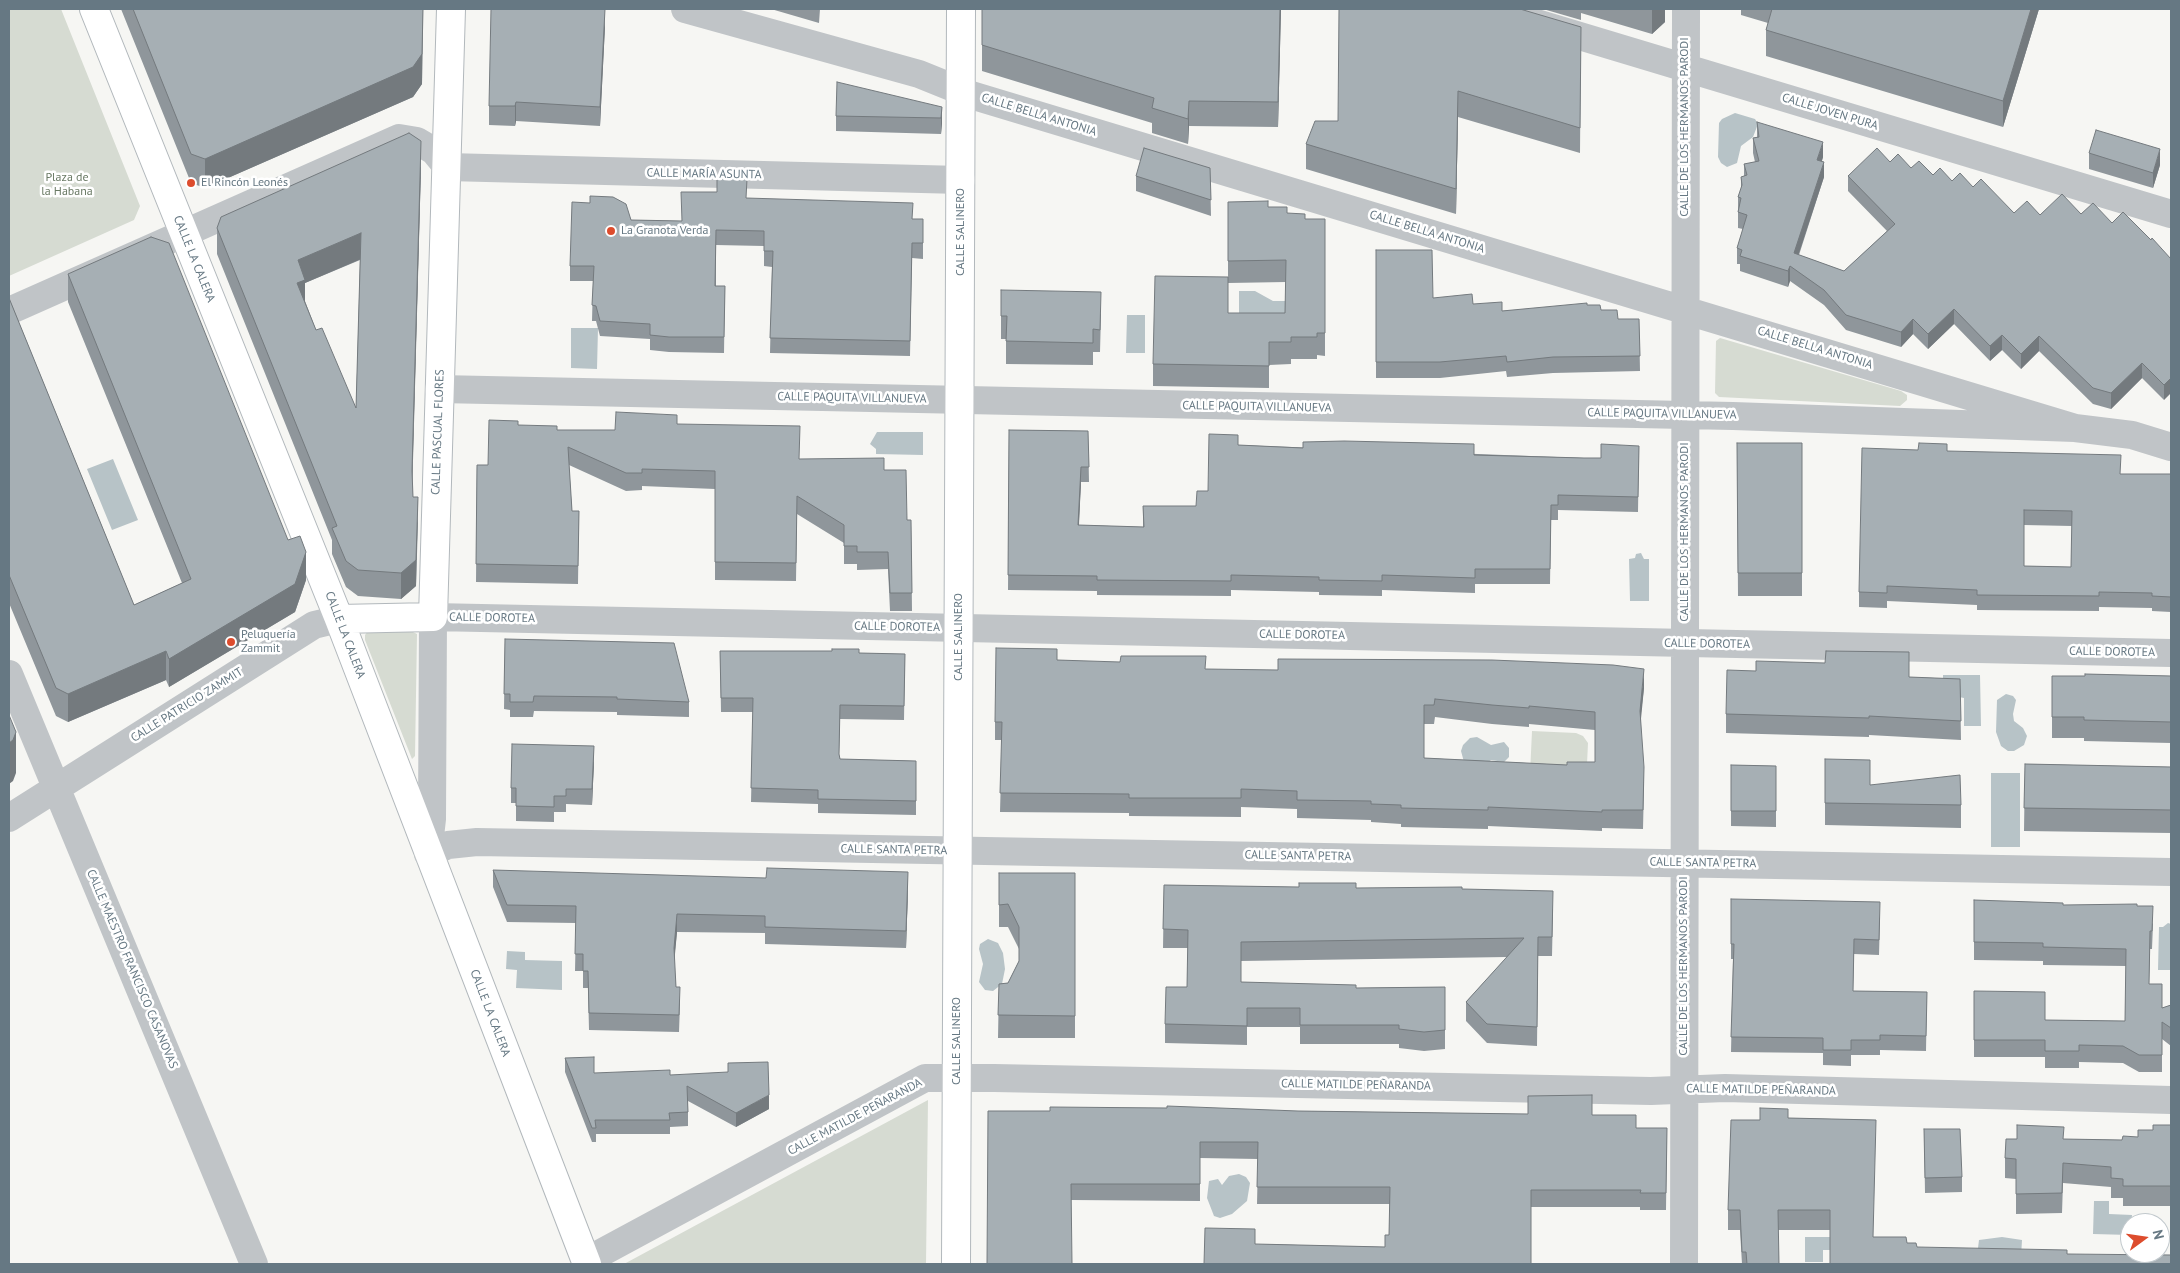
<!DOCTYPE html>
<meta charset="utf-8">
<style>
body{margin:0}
#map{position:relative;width:2180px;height:1273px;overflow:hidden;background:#f6f6f3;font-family:"PT Sans",sans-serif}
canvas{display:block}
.frame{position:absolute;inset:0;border:10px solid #667883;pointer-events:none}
.north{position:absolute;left:2120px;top:1213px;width:50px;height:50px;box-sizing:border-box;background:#fff;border:1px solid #c2c9cd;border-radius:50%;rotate:76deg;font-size:14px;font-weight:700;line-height:20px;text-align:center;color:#667883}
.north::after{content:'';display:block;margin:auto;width:18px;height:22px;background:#dd4c2d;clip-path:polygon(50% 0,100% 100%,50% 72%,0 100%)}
</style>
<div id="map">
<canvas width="2180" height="1273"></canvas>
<div class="frame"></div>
<div class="north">N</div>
</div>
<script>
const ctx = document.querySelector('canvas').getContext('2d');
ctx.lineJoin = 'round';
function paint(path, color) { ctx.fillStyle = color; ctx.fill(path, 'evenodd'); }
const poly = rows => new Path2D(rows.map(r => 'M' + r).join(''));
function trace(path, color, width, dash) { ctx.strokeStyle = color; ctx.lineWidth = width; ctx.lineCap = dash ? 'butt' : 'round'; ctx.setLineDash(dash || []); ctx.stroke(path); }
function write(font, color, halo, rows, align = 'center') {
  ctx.font = font + ' "PT Sans",sans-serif'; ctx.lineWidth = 5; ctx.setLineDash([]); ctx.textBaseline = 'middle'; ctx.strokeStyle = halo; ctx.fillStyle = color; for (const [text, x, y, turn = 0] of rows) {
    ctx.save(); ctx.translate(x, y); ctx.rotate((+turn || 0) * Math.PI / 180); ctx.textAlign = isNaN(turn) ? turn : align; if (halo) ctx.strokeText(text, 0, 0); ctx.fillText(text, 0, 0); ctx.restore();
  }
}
paint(poly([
 [9,9,61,9,140,206,134,220,9,276],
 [1720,338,1901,391,1907,395,1907,400,1900,406,1719,397,1715,393,1716,341],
 [368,631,411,631,417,634,415,756,412,759,365,640,365,635],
 [1532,731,1576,733,1583,736,1588,743,1587,764,1530,774],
 [928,1100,926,1264,624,1264]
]), '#d6dbd2');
paint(poly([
 [1735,113,1755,119,1758,124,1753,137,1741,146,1737,163,1727,167,1721,163,1718,157,1719,123,1722,119],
 [1239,291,1255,291,1273,301,1288,301,1289,324,1239,324],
 [1127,315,1145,315,1145,353,1126,353],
 [571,328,598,328,597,369,571,368],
 [877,432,923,432,923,455,876,454,876,449,870,444],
 [113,459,138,520,112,530,87,469],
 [1641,553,1644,559,1649,559,1649,601,1630,601,1629,559,1635,558,1636,554],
 [1943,675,1980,675,1981,726,1964,726,1964,698,1943,694],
 [2006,694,2013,696,2016,700,2013,714,2014,721,2023,728,2027,736,2024,745,2014,751,2008,751,2001,746,1996,732,1997,700],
 [1477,737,1491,745,1504,742,1509,748,1509,757,1504,762,1491,760,1487,763,1464,762,1461,751,1463,745,1470,738],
 [1991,773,2020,773,2020,847,1991,847],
 [2168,923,2171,924,2171,970,2158,970,2159,927,2163,927],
 [988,939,998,943,1003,953,1005,969,1002,984,993,991,985,990,979,982,983,964,979,949,980,944],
 [507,951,525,952,525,960,562,961,562,990,516,988,517,970,506,969],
 [1239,1174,1246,1177,1250,1183,1247,1201,1232,1214,1220,1218,1214,1216,1207,1198,1209,1181,1218,1179,1222,1185,1229,1176],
 [2094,1201,2109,1201,2109,1214,2132,1215,2130,1235,2093,1234],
 [1805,1237,1841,1237,1841,1250,1823,1250,1823,1262,1805,1262],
 [2002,1237,2022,1240,2021,1257,1977,1256,1979,1240]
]), '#b7c3c7');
const secondary = poly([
 [94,9,339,619,587,1264],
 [339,619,433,617,451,9],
 [956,1264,961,9]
]);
trace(secondary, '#b2b8bc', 30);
trace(poly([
 [685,9,919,74,971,95,2075,428,2132,435,2171,447],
 [1490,9,2171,214],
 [9,311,399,138,417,141,434,151,447,167,961,180],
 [439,389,1733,416,2075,428],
 [9,674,254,1264],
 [9,818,314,625,339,619],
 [428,854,432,819,433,617,2171,653],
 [428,854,448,845,477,842,2171,872],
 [586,1261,925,1078,994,1078,1651,1091,1725,1088,2171,1100],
 [1684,1264,1686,9]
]), '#c0c4c7', 28);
trace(secondary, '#fff', 28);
paint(poly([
 [121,9,423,9,422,84,413,97,205,188,191,183],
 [771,9,820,9,819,23],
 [982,9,1281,9,1278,127,1189,126,1188,144,1152,133,1152,123,982,71],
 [1543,9,1665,9,1665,22,1652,34,1581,13,1581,20],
 [1741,9,2039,9,2003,127,1766,56,1766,30,1768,23,1741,15],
 [605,26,600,126,516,121,515,126,489,125,489,106],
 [1581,27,1580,153,1458,117,1456,214,1306,169,1306,144,1338,121],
 [942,107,942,123,941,134,836,131,836,116],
 [1757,122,1823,157,1822,161,1824,177,1799,255,1844,271,1887,231,1848,191,1848,176,1890,162,1952,181,1973,187,2014,213,2040,215,2081,214,2112,223,2151,240,2171,259,2164,400,2142,378,2111,409,2093,404,2039,351,2021,369,2002,350,1990,361,1954,324,1928,349,1913,334,1901,347,1846,330,1824,305,1790,281,1788,287,1740,271,1740,264,1737,264,1737,248,1743,229,1738,228,1738,197,1741,189,1741,177,1744,176,1744,164,1755,162,1753,153,1753,138,1757,137],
 [2089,153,2160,165,2153,188,2089,169],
 [421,167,412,482,413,497,418,523,416,586,401,599,358,596,346,587,332,554,332,540,217,254,217,228],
 [360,260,356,408,316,330,305,301,305,283],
 [1210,168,1211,216,1136,191,1136,176],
 [746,198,913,219,923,219,923,259,912,258,910,356,770,353,772,267,764,266,764,246,716,245,716,286,725,286,724,353,669,352,650,350,650,339,600,336,596,321,592,321,593,281,570,281,570,266,631,220,681,221],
 [1228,202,1268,207,1305,219,1325,219,1325,356,1317,355,1317,359,1291,359,1291,364,1269,365,1269,388,1153,386,1153,364,1228,313,1285,313,1286,282,1228,283],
 [1376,250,1433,298,1473,304,1502,311,1587,305,1601,310,1618,319,1639,319,1640,371,1553,373,1507,377,1506,371,1440,378,1376,378],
 [68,274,288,540,306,580,295,612,169,687,166,680,68,722,56,716,9,603,9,298,134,605,182,583,68,302],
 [1001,290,1101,314,1100,352,1093,352,1093,365,1006,364,1006,339,1001,339],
 [677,424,799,459,884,470,907,520,911,520,912,611,890,611,888,569,857,570,857,564,844,564,844,543,797,514,796,581,715,580,715,489,642,486,642,490,626,491,569,465,572,511,579,511,578,584,476,582,477,465,488,465,518,425,557,430,615,430],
 [1009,430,1088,431,1089,482,1081,482,1079,525,1143,527,1143,506,1196,506,1208,491,1238,445,1584,458,1601,458,1639,446,1638,512,1558,510,1558,520,1551,520,1550,584,1475,584,1475,593,1382,590,1382,596,1319,595,1319,592,1231,590,1231,596,1097,595,1097,591,1008,590],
 [1737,443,1802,443,1802,596,1738,596],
 [1947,451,2121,474,2171,474,2171,612,2152,611,2152,608,2099,607,2099,611,1977,610,1977,605,1887,601,1887,608,1859,607,1859,592],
 [2024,525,2072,526,2071,567,2024,566],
 [505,639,689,702,689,717,617,715,617,712,534,711,533,717,510,717,510,710,504,709],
 [720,651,905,654,904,720,840,719,839,755,840,759,916,761,916,815,818,813,818,804,751,802,753,712,721,712],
 [1057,660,1206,669,1644,688,1640,721,1644,785,1643,829,1602,828,1602,831,1488,826,1488,829,1401,827,1401,824,1371,822,1371,820,1297,818,1297,809,1241,807,1241,817,1129,816,1129,813,1000,812,1002,740,995,740,995,722],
 [1435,717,1492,724,1529,727,1529,724,1595,730,1595,762,1567,765,1424,758,1424,724,1434,724],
 [2085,674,2171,676,2171,743,2084,741,2084,738,2052,738,2052,676,2085,676],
 [1909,677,1960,679,1961,740,1869,735,1869,737,1726,733,1726,714],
 [1825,759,1870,785,1961,805,1961,828,1825,825],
 [594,762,592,805,566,804,566,812,554,812,554,822,516,821,516,803,511,803,511,788],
 [2025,764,2171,767,2171,833,2024,831],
 [1731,765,1776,766,1776,827,1731,826],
 [493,870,908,890,906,948,765,944,765,933,677,932,674,960,676,987,680,1004,679,1032,589,1030,588,988,583,988,583,971,575,971,576,923,507,922,493,887],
 [999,873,1075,873,1075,1038,998,1038,999,984,1008,983,1019,961,1019,949,1008,927,999,927],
 [1164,885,1356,888,1462,889,1553,910,1552,956,1538,956,1537,1046,1487,1043,1466,1021,1466,1002,1507,957,1241,961,1241,982,1356,988,1445,987,1445,1049,1424,1051,1399,1048,1399,1044,1300,1044,1300,1027,1247,1027,1247,1045,1165,1043,1165,1024,1187,987,1188,948,1163,948],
 [1731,899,1880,918,1879,955,1854,954,1853,991,1927,992,1926,1051,1880,1050,1880,1055,1851,1055,1851,1066,1823,1065,1823,1053,1731,1052,1733,959,1731,959],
 [1974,900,2063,905,2137,906,2153,924,2152,949,2150,949,2149,984,2162,1008,2171,1005,2171,1046,2162,1039,2162,1072,2139,1072,2123,1063,2079,1062,2079,1068,2045,1068,2045,1057,1974,1057,1974,991,2045,1020,2125,1021,2126,966,2043,965,2043,961,1974,960],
 [565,1058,594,1073,670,1075,769,1109,736,1127,688,1101,688,1126,670,1127,670,1134,596,1134,596,1142,592,1142,565,1072],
 [988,1111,1298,1111,1592,1115,1636,1128,1667,1128,1666,1210,1640,1210,1640,1207,1531,1207,1531,1264,1255,1244,1385,1247,1389,1235,1390,1204,1257,1204,1258,1159,1200,1158,1200,1201,1071,1200],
 [1788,1118,1876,1120,1830,1264,1830,1230,1778,1230,1779,1264,1742,1264,1740,1230,1728,1230,1728,1210,1760,1120],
 [2171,1125,2171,1206,2123,1206,2123,1198,2111,1198,2111,1187,2063,1183,2062,1213,2016,1214,2016,1179,2005,1178,2005,1158,2064,1139,2122,1140,2138,1137,2153,1130],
 [1924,1129,1962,1177,1962,1192,1925,1193]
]), '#8f969b');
paint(poly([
 [423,9,422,84,413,97,205,188,205,159],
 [605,9,605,26,600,126,600,107],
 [1280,9,1281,9,1278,127,1278,102],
 [1652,9,1665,9,1665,22,1652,34],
 [2031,9,2039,9,2003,127,2003,101],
 [1458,91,1458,117,1456,214,1456,189],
 [1189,101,1189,126,1188,144,1188,119],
 [516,102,516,121,515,126,515,106],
 [942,107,942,123,941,134,941,118],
 [421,141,421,167,412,497,412,471],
 [1823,142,1823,157,1817,175,1817,160],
 [2160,149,2160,165,2153,188,2153,173],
 [1824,162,1824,177,1794,268,1794,253],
 [361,233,361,259,305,283,305,306,297,309,298,260],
 [1790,266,1790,281,1788,287,1788,271],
 [1954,309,1954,324,1928,349,1928,334],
 [1913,319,1913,334,1901,347,1901,332],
 [2002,335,2002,350,1990,361,1990,346],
 [2039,336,2039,351,2021,369,2021,354],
 [2142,363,2142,378,2111,409,2111,393],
 [2171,378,2171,393,2164,400,2164,385],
 [1081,467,1081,482,1078,540,1078,525],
 [418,497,416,586,401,599,401,573],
 [306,552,306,580,295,612,169,687,169,659],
 [166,651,166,680,68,722,68,694],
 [1644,669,1644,688,1640,729,1640,711],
 [16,732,16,773,13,781,9,784,9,743],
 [594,746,594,762,592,805,592,789],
 [908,872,908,890,906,948,906,931],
 [677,914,677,932,674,965,674,948],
 [769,1095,769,1109,736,1127,736,1113]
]), '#747a7e');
const building = poly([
 [133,9,423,9,422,54,413,67,205,159,191,154,133,9],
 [491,9,605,9,600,107,516,102,515,106,489,106,491,9],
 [982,9,1280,9,1278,102,1189,101,1188,119,1152,108,1154,98,982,45,982,9],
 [1339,9,1520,9,1581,27,1580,128,1458,91,1456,189,1306,144,1315,121,1338,121,1339,9],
 [1772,9,2031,9,2003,101,1766,30,1772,9],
 [837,82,942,107,941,118,836,116,837,82],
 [1757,122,1823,142,1817,160,1824,162,1794,253,1844,271,1895,224,1848,176,1877,148,1890,162,1898,154,1911,168,1919,161,1933,175,1940,168,1952,181,1960,173,1973,187,1981,179,2014,213,2027,201,2040,215,2062,194,2081,214,2093,203,2112,223,2123,212,2151,240,2152,238,2171,259,2171,378,2164,385,2142,363,2111,393,2093,388,2039,336,2021,354,2002,335,1990,346,1954,309,1928,334,1913,319,1901,332,1846,315,1824,290,1790,266,1788,271,1740,256,1742,250,1737,248,1747,215,1738,212,1741,198,1738,197,1742,185,1741,177,1747,175,1744,164,1759,161,1753,138,1759,137,1757,122],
 [2096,130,2160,149,2153,173,2089,153,2096,130],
 [409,133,421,141,412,471,413,497,418,497,416,560,401,573,358,570,346,561,332,528,337,526,217,228,221,217,409,133],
 [361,233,356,408,322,328,316,330,297,283,305,280,298,260,361,233],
 [1144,148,1210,168,1211,200,1136,176,1144,148],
 [717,178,747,179,746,198,913,203,912,219,923,219,923,243,912,243,910,341,770,338,773,251,764,251,764,231,716,230,715,286,725,286,724,337,669,337,650,335,650,324,600,321,596,306,592,305,594,266,570,266,572,202,590,203,590,196,613,197,626,204,631,220,682,221,681,192,717,192,717,178],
 [1268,201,1268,207,1287,207,1287,213,1305,214,1305,219,1325,219,1325,333,1317,333,1317,337,1291,337,1291,342,1269,342,1269,366,1153,364,1155,276,1228,277,1228,313,1285,313,1286,260,1228,261,1228,202,1268,201],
 [151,237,169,243,288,540,300,536,306,552,295,584,169,659,166,651,68,694,56,688,9,575,9,298,134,605,191,579,68,274,151,237],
 [1376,250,1432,250,1433,298,1472,294,1473,304,1502,302,1502,311,1587,303,1587,305,1600,305,1601,310,1617,310,1618,319,1639,319,1640,356,1553,357,1507,362,1506,356,1440,362,1376,362,1376,250],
 [1001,290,1101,292,1100,330,1093,329,1093,343,1006,341,1007,316,1001,316,1001,290],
 [616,412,677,415,677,424,800,426,799,459,884,458,884,470,906,470,907,520,911,520,912,593,890,593,888,552,857,552,857,546,844,546,844,525,797,496,796,563,715,562,715,471,642,469,642,473,626,473,568,447,572,511,579,511,578,566,476,564,477,465,488,465,489,420,518,421,518,425,557,426,557,430,615,430,616,412],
 [1009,430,1088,431,1089,467,1081,467,1078,525,1144,527,1143,506,1196,506,1197,491,1208,491,1209,434,1238,435,1238,445,1303,448,1303,442,1344,441,1474,444,1474,455,1584,458,1601,458,1601,444,1639,446,1638,497,1558,495,1558,505,1551,505,1550,569,1475,569,1475,578,1382,575,1382,581,1319,580,1319,577,1231,575,1231,581,1097,580,1097,576,1008,575,1009,430],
 [1737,443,1802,443,1802,573,1738,573,1737,443],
 [1919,443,1947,444,1947,451,2121,455,2120,474,2171,474,2171,597,2152,596,2152,593,2099,592,2099,596,1977,595,1977,590,1887,586,1887,593,1859,592,1862,448,1918,450,1919,443],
 [2024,510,2072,511,2071,567,2024,566,2024,510],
 [505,639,674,643,689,702,617,699,617,697,534,696,533,702,510,702,510,694,504,694,505,639],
 [996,648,1057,649,1057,660,1120,662,1121,656,1206,656,1205,669,1278,670,1278,659,1492,660,1613,665,1644,669,1640,711,1644,767,1643,810,1602,810,1602,812,1488,807,1488,810,1401,808,1401,805,1371,804,1371,801,1297,800,1297,791,1241,789,1241,798,1129,798,1129,794,1000,793,1002,722,995,722,996,648],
 [1435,699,1492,705,1529,708,1529,706,1595,712,1595,762,1567,762,1567,765,1424,758,1424,705,1434,705,1435,699],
 [832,649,859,649,859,653,905,654,904,706,840,705,839,754,840,759,916,761,916,801,818,799,818,790,751,788,753,698,721,698,720,651,832,651,832,649],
 [1826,651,1909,652,1909,677,1960,679,1961,721,1869,716,1869,718,1726,714,1727,670,1756,671,1756,661,1825,663,1826,651],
 [2085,674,2171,676,2171,722,2084,720,2084,717,2052,717,2052,676,2085,676,2085,674],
 [9,715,16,732,13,740,9,743,9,715],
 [512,744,594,746,592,789,566,789,566,796,554,796,554,807,516,806,516,788,511,788,512,744],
 [1825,759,1870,760,1870,785,1960,775,1961,805,1825,803,1825,759],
 [2025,764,2171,767,2171,810,2024,808,2025,764],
 [1731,765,1776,766,1776,811,1731,811,1731,765],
 [767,868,908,872,906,931,765,927,765,916,677,914,674,948,676,987,680,987,679,1015,589,1013,588,971,583,971,583,954,575,954,576,906,507,905,493,870,766,878,767,868],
 [999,873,1075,873,1075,1016,998,1015,999,984,1008,983,1019,961,1019,927,1008,904,999,905,999,873],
 [1299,883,1356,883,1356,888,1462,887,1462,889,1553,891,1552,937,1538,937,1537,1027,1487,1024,1466,1002,1524,938,1241,942,1241,982,1356,985,1356,988,1445,987,1445,1030,1424,1032,1399,1029,1399,1025,1300,1025,1300,1008,1247,1008,1247,1026,1165,1024,1166,987,1187,987,1188,930,1163,929,1164,885,1299,887,1299,883],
 [1731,899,1880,902,1879,940,1854,939,1853,991,1927,992,1926,1036,1880,1035,1880,1040,1851,1040,1851,1050,1823,1050,1823,1038,1731,1037,1734,944,1731,944,1731,899],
 [1974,900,2063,903,2063,905,2137,904,2137,906,2153,906,2152,931,2150,931,2149,984,2162,984,2162,1008,2171,1005,2171,1028,2162,1022,2162,1055,2139,1055,2123,1046,2079,1045,2079,1051,2045,1051,2045,1040,1974,1040,1974,991,2045,992,2045,1020,2125,1021,2126,949,2043,947,2043,943,1974,942,1974,900],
 [594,1057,594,1073,670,1070,670,1075,728,1072,728,1063,768,1062,769,1095,736,1113,687,1086,688,1112,669,1113,670,1120,595,1120,596,1128,592,1128,565,1058,594,1057],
 [1592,1095,1592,1115,1636,1115,1636,1128,1667,1128,1666,1193,1640,1193,1641,1190,1531,1190,1531,1264,1204,1264,1205,1228,1255,1229,1255,1244,1385,1247,1385,1235,1389,1235,1390,1187,1257,1187,1258,1142,1200,1142,1200,1184,1071,1184,1072,1264,987,1264,988,1111,1050,1111,1050,1107,1167,1108,1167,1106,1298,1111,1528,1114,1528,1096,1592,1095],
 [1760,1108,1788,1109,1788,1118,1876,1120,1873,1237,1906,1237,1907,1243,1916,1243,1917,1247,2067,1250,2067,1254,2171,1255,2171,1264,1830,1264,1830,1210,1778,1210,1779,1264,1747,1264,1746,1252,1742,1252,1740,1210,1728,1210,1731,1120,1760,1120,1760,1108],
 [2017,1125,2064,1127,2063,1139,2122,1140,2123,1136,2138,1137,2138,1130,2153,1130,2153,1125,2171,1125,2171,1186,2123,1186,2123,1179,2111,1178,2111,1167,2063,1163,2062,1193,2016,1194,2016,1159,2005,1158,2006,1139,2017,1139,2017,1125],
 [1924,1129,1960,1129,1962,1177,1925,1178,1924,1129]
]);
paint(building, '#a6afb4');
trace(building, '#747a7e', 1);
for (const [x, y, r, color] of [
 [191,183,5,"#dd4c2d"],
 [611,231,5,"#dd4c2d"],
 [231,642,5,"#dd4c2d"]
]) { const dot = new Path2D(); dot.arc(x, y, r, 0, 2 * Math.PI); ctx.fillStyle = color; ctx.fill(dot); trace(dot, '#fff', 2); }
write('12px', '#667883', '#fff', [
 ["CALLE JOVEN PURA",1830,112,17],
 ["CALLE BELLA ANTONIA",1039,115,17],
 ["CALLE DE LOS HERMANOS PARODI",1685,127,-90],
 ["CALLE MARÍA ASUNTA",704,174,1],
 ["CALLE SALINERO",961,232,-90],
 ["CALLE BELLA ANTONIA",1427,232,17],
 ["CALLE LA CALERA",194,259,68],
 ["CALLE BELLA ANTONIA",1815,348,17],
 ["CALLE PAQUITA VILLANUEVA",852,398,1],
 ["CALLE PAQUITA VILLANUEVA",1257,407,1],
 ["CALLE PAQUITA VILLANUEVA",1662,414,1],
 ["CALLE PASCUAL FLORES",438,432,-88],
 ["CALLE DE LOS HERMANOS PARODI",1685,532,-90],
 ["CALLE DOROTEA",492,618,1],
 ["CALLE DOROTEA",897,627,1],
 ["CALLE LA CALERA",345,635,69],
 ["CALLE DOROTEA",1302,635,1],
 ["CALLE SALINERO",959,637,-90],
 ["CALLE DOROTEA",1707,644,1],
 ["CALLE DOROTEA",2112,652,1],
 ["CALLE PATRICIO ZAMMIT",187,705,-32],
 ["CALLE SANTA PETRA",894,850,1],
 ["CALLE SANTA PETRA",1298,856,1],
 ["CALLE SANTA PETRA",1703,863,1],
 ["CALLE DE LOS HERMANOS PARODI",1684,966,-90],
 ["CALLE MAESTRO FRANCISCO CASANOVAS",132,969,67],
 ["CALLE LA CALERA",490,1013,69],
 ["CALLE SALINERO",957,1041,-90],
 ["CALLE MATILDE PEÑARANDA",1356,1085,1],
 ["CALLE MATILDE PEÑARANDA",1761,1090,1],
 ["CALLE MATILDE PEÑARANDA",855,1117,-28]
]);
write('12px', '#6a7a65', '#fff', [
 ["Plaza de",67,178],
 ["la Habana",67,192]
]);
write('12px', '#667883', '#fff', [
 ["El Rincón Leonés",201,183],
 ["La Granota Verda",621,231],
 ["Peluquería",241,635],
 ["Zammit",241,649]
], 'left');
</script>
